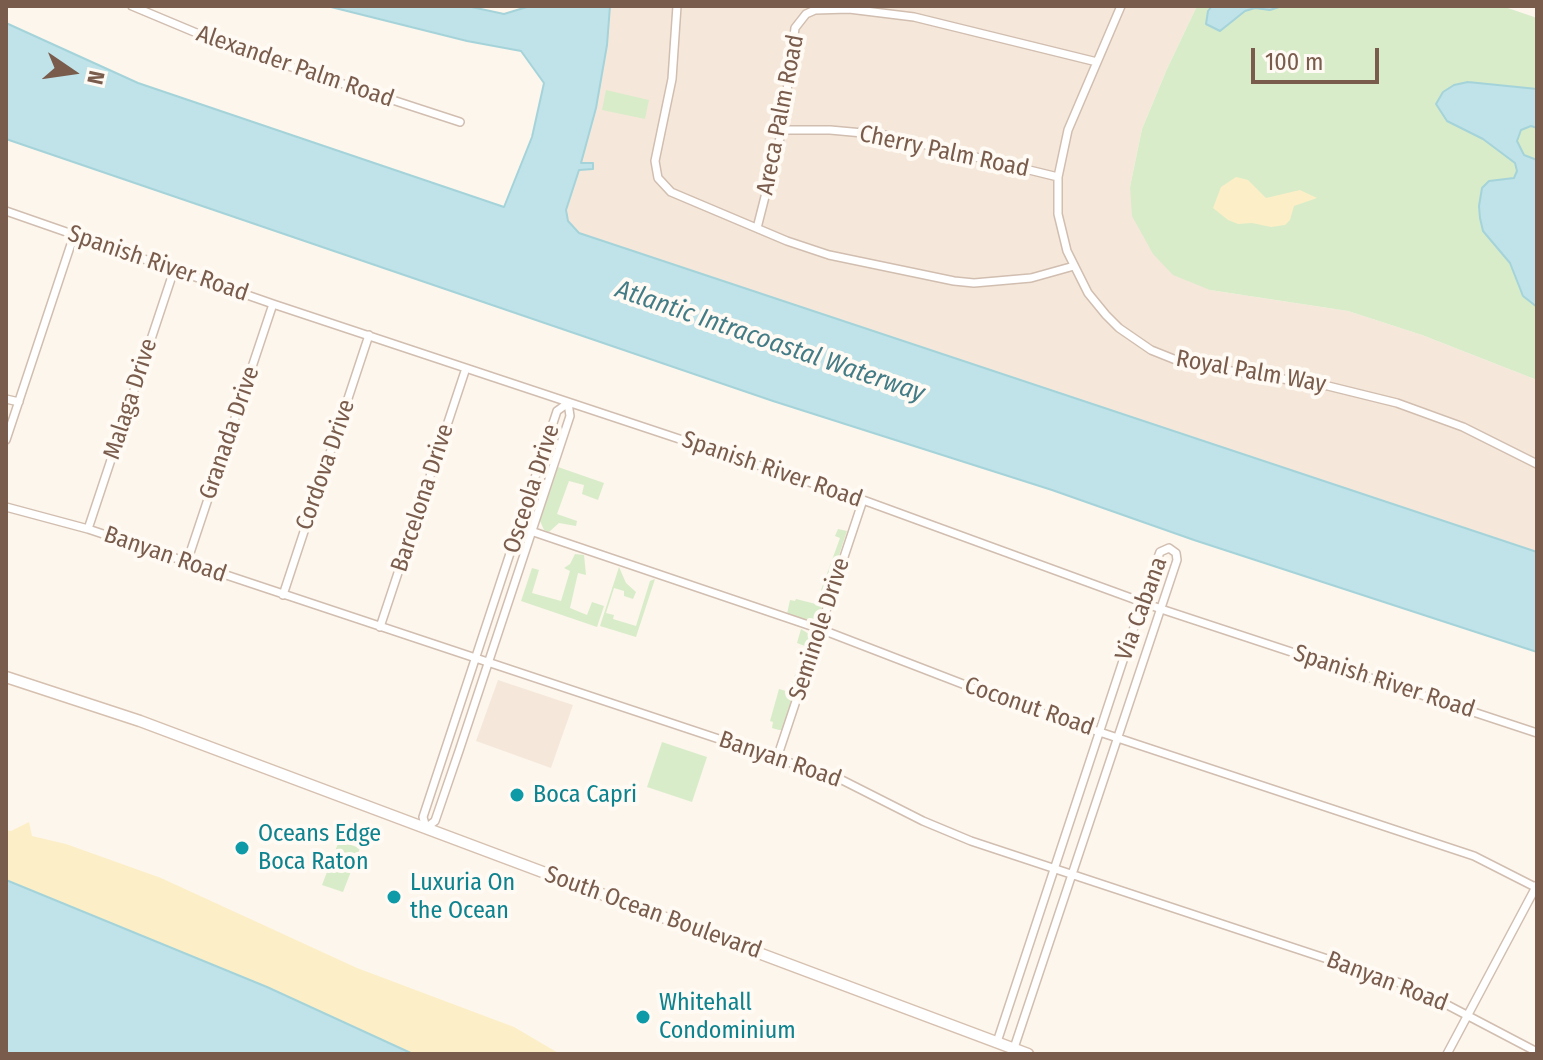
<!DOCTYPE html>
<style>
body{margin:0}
#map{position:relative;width:1543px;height:1060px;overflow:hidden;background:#fdf6ec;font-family:"Fira Sans Condensed",sans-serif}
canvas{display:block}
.frame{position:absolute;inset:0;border:8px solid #7a5c4d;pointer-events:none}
.north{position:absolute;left:32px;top:32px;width:80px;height:80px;-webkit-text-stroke:6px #fffaf3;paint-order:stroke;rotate:103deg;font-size:22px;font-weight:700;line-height:32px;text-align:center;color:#7a5c4d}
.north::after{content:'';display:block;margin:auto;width:28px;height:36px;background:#7a5c4d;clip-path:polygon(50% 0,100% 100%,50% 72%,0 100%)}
.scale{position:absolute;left:1251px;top:48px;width:128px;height:36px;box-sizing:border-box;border:4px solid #7a5c4d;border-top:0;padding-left:10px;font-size:24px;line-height:28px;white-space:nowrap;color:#7a5c4d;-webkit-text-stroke:6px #fffaf3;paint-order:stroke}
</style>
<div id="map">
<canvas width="1543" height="1060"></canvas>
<div class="frame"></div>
<div class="north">N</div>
<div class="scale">100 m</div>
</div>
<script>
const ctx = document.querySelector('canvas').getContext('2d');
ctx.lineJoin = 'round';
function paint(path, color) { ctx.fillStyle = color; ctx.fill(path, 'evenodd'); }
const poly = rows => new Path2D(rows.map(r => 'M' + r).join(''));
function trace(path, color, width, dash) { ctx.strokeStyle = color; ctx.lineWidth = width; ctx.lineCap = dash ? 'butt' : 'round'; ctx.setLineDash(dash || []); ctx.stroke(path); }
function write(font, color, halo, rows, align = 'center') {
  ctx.font = font + ' "Fira Sans Condensed",sans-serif'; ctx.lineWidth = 8; ctx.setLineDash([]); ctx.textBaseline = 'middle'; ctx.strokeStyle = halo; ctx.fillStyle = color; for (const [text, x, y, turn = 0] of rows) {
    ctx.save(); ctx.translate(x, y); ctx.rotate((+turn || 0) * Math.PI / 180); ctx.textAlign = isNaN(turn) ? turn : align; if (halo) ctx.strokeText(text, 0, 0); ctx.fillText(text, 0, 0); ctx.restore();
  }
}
paint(poly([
 [610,6,1197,6,1167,69,1142,129,1130,187,1210,290,1348,311,1422,335,1537,380,1537,552,579,233,567,221,566,210,579,170,593,169,581,164,596,108,607,45],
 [498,680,573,705,551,768,476,741]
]), '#f5e8da');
paint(poly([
 [1197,6,1502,6,1537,18,1537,380,1422,335,1348,311,1210,290,1173,275,1153,254,1132,216,1130,187,1142,129,1167,69],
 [606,90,649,100,645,119,602,110],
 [558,467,604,483,598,500,582,494,584,485,569,481,557,514,577,521,576,526,559,523,549,532,544,530,540,521],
 [838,529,847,531,818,618,809,621,787,614,790,600,795,601,796,599,816,604,840,538,835,536],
 [575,554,584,555,586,575,578,573,570,608,587,615,592,602,604,606,597,627,521,601,532,568,539,570,532,593,561,601,570,571,564,568,570,564],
 [619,567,626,583,636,592,633,599,624,596,624,591,614,588,606,613,614,615,613,619,636,626,650,581,655,579,636,637,600,626],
 [801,629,812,636,782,730,779,730,772,728,773,722,770,721,779,689,789,692,805,646,797,643],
 [662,742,707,757,692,802,647,787],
 [339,841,360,848,343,892,322,885]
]), '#d8ecc9');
paint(poly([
 [1236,177,1248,180,1266,198,1300,190,1317,198,1294,206,1290,220,1285,225,1271,227,1252,223,1238,224,1228,220,1213,208,1221,187],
 [29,822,32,836,66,844,161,878,357,968,514,1027,560,1054,6,1054,6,830,11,831]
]), '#fcefc7');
const water = poly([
 [327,6,467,6,504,14,530,6,610,6,607,45,596,108,581,163,593,163,593,169,579,170,566,210,568,221,579,233,1537,552,1537,652,1194,540,1052,490,773,401,6,139,6,23,138,83,504,207,532,137,544,83,521,51,467,41,327,6],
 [1212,6,1282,6,1270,10,1255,8,1245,11,1220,31,1206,24,1208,11,1212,6],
 [1468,82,1537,89,1537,128,1531,126,1521,130,1517,141,1524,155,1537,160,1537,307,1523,296,1510,263,1483,231,1480,218,1479,206,1482,188,1489,181,1514,178,1517,171,1515,163,1483,139,1447,121,1436,104,1443,92,1454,85,1468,82],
 [6,880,267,987,413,1054,6,1054,6,880]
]);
paint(water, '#bfe3e8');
trace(water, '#a5d3da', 2);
const minor = poly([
 [132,6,230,47,460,122],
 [677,6,672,79,655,161,658,178,671,192,787,241,829,255,954,281,974,283,1031,278,1074,266],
 [1121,6,1068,130,1058,177,1058,214,1067,251,1088,293,1106,315,1119,328,1151,350,1186,364,1328,386,1397,403,1463,427,1537,464],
 [782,130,830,130,885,135,1058,177],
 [6,211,273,304,863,500,1161,609,1537,733],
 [757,228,782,130,795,28,806,14,815,10,849,9,914,17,1097,62],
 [6,399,19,402],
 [568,403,570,416,459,751,435,821,426,828,423,817,557,411,568,403],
 [6,440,74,235],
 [6,507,88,529,842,780,923,821,971,841,1415,988,1537,1052],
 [519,527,820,629,1012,703,1474,856,1537,888],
 [88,529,174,270],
 [187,562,273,304],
 [283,595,369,335],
 [380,627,466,368],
 [777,758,863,500],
 [997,1042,1148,585,1160,552,1169,548,1176,553,1177,560,1014,1048],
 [1447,1054,1537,885]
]);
const secondary = poly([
 [6,677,140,721,1028,1054]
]);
trace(minor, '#d1beb0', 10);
trace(secondary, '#d6c0b0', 13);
trace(minor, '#fff', 7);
trace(secondary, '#fff', 10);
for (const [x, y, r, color] of [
 [517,795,8,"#0f9aa8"],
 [242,848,8,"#0f9aa8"],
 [394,897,8,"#0f9aa8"],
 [643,1017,8,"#0f9aa8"]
]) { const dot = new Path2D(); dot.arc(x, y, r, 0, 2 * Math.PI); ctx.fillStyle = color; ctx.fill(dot); trace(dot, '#fffaf3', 3); }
write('24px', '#7a5c4d', '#fffaf3', [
 ["Alexander Palm Road",295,67,19],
 ["Areca Palm Road",781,115,-79],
 ["Cherry Palm Road",944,152,12],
 ["Spanish River Road",158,264,19],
 ["Royal Palm Way",1251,372,10],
 ["Malaga Drive",131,399,-72],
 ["Granada Drive",230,433,-71],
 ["Cordova Drive",326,465,-71],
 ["Spanish River Road",772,470,19],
 ["Osceola Drive",532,489,-72],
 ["Barcelona Drive",423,498,-72],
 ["Banyan Road",165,555,19],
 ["Via Cabana",1142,609,-70],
 ["Seminole Drive",820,629,-72],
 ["Spanish River Road",1384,682,18],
 ["Coconut Road",1029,707,19],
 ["Banyan Road",780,760,19],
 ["South Ocean Boulevard",653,913,20],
 ["Banyan Road",1387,982,21]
]);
write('24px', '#0d838f', '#fffaf3', [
 ["Boca Capri",533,795],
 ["Oceans Edge",258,834],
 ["Boca Raton",258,862],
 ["Luxuria On",410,883],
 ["the Ocean",410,911],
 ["Whitehall",659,1003],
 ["Condominium",659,1031]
], 'left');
write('italic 26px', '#437c86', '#fffaf3', [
 ["Atlantic Intracoastal Waterway",770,342,19]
]);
</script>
